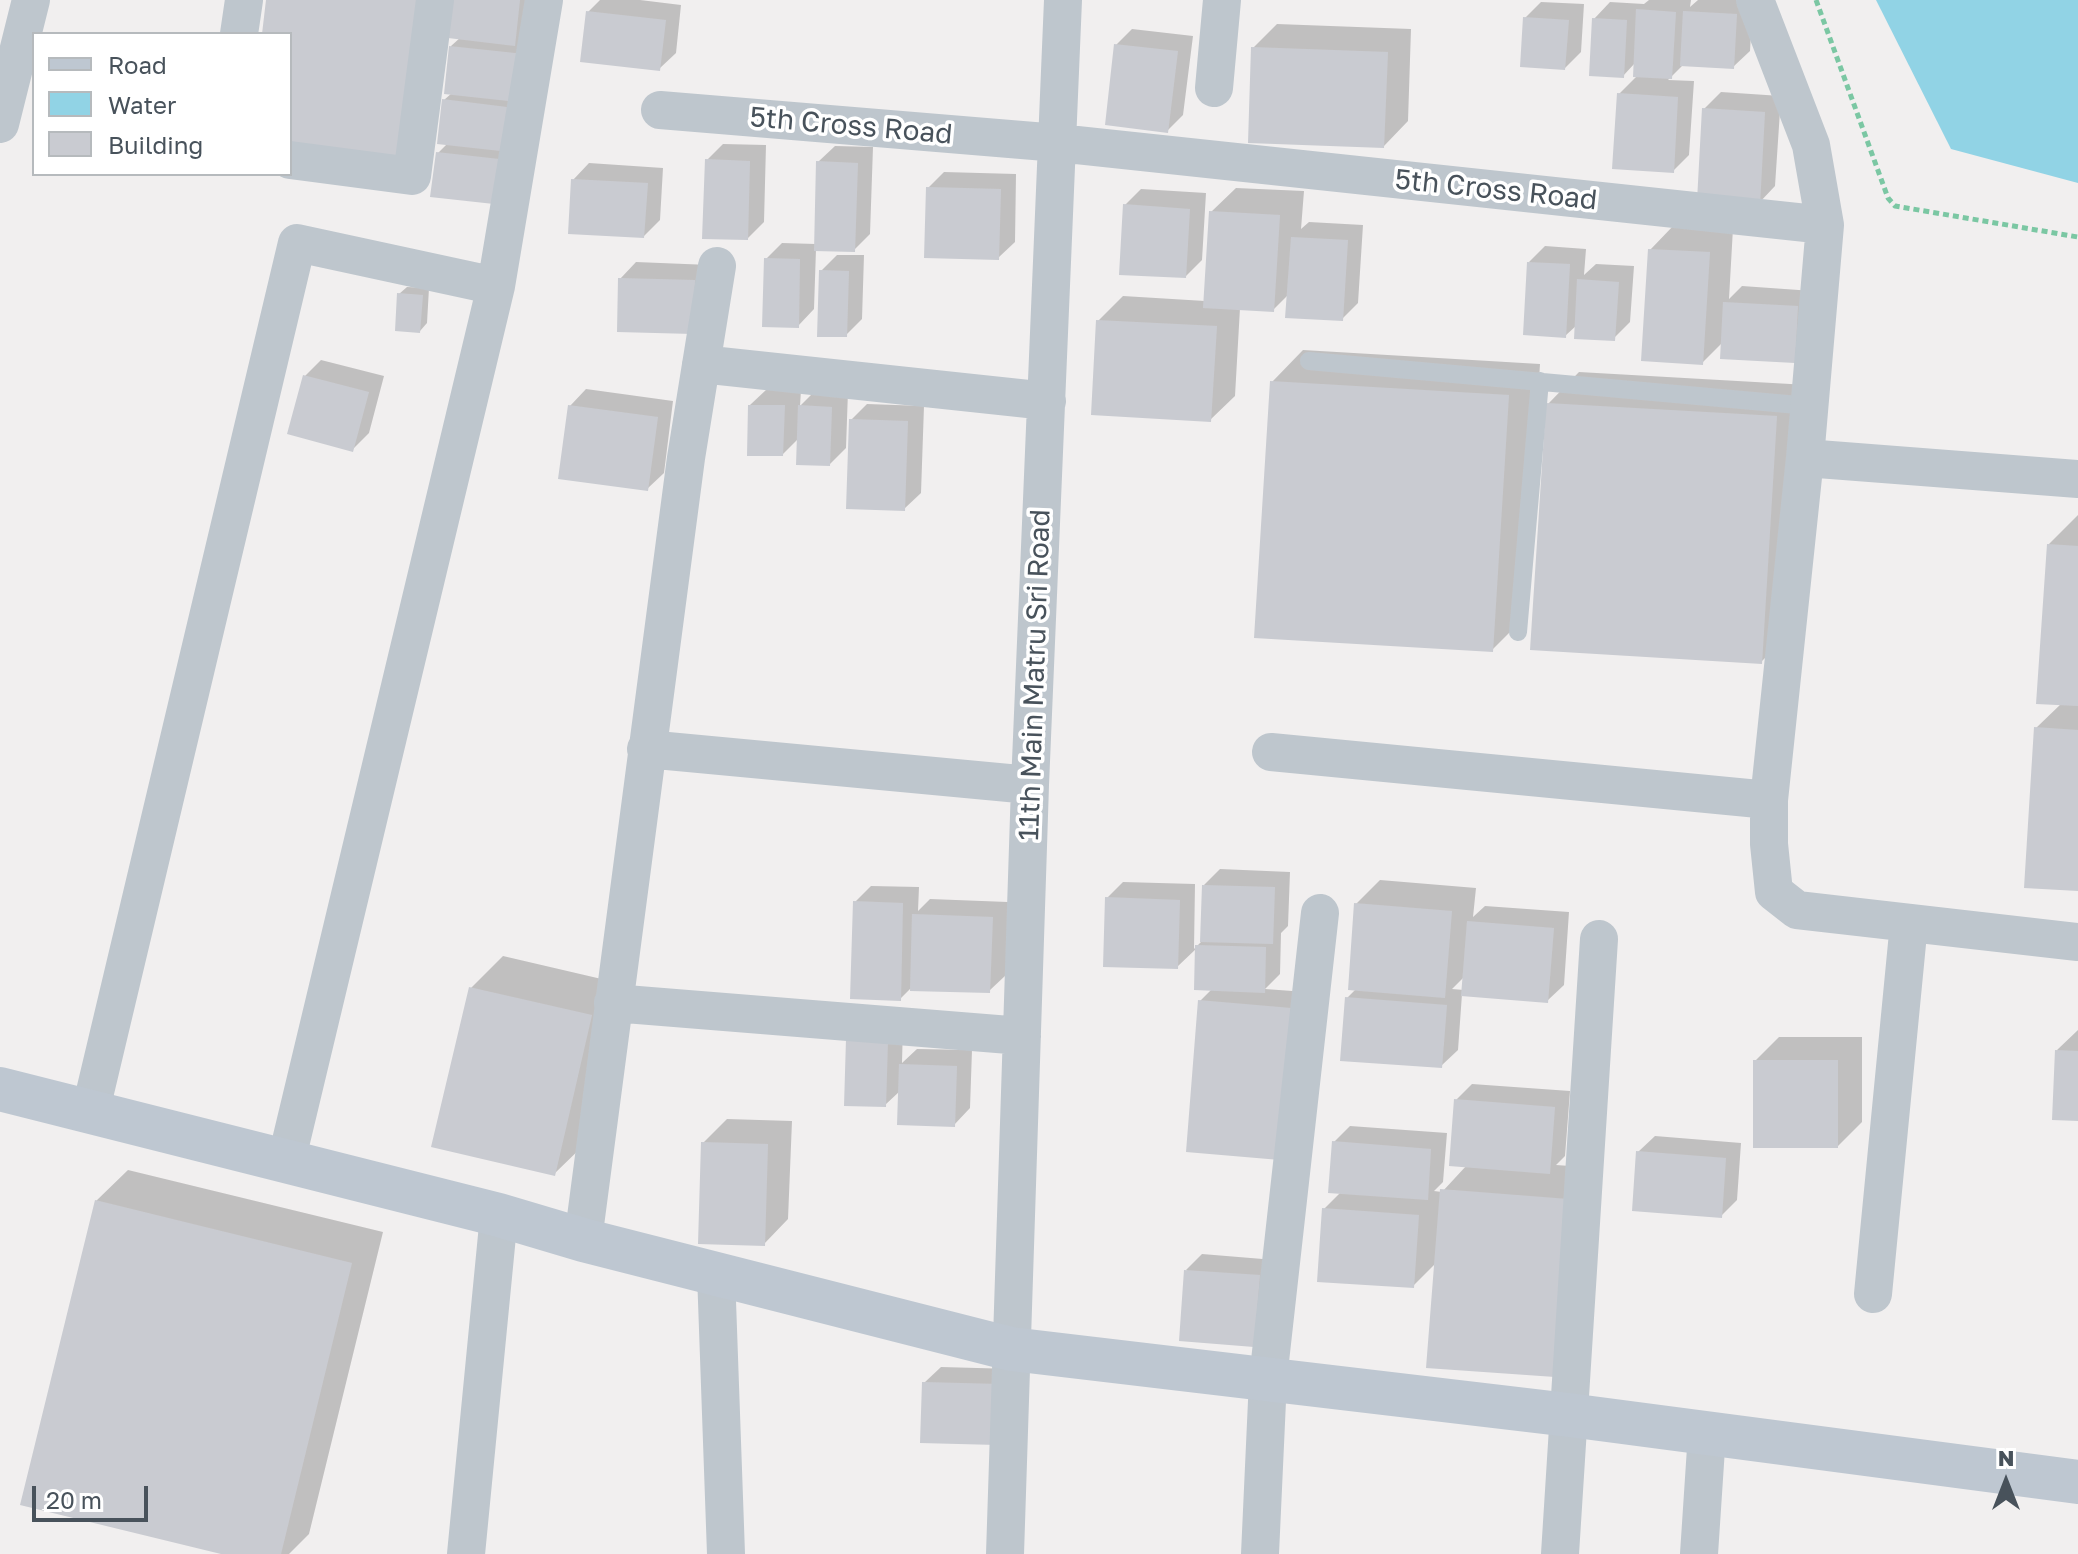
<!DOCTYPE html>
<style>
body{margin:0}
#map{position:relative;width:2078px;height:1554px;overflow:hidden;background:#f1efef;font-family:"Golos Text",sans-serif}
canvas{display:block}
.legend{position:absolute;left:32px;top:32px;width:260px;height:144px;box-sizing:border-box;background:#fff;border:2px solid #b6babd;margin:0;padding:10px 14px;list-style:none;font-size:24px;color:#48525b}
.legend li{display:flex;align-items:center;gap:16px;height:40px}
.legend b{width:40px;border:2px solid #b6babd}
.north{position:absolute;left:1966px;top:1442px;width:80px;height:80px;-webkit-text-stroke:6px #fff;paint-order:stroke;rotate:0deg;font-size:22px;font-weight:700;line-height:32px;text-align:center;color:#48525b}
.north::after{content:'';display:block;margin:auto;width:28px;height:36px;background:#48525b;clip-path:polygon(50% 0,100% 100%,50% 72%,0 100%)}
.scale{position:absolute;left:32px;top:1486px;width:116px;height:36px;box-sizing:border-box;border:4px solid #48525b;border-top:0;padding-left:10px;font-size:24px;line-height:28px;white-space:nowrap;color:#48525b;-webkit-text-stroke:6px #fff;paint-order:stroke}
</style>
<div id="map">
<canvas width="2078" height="1554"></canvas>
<ul class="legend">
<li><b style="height:10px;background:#bec7d1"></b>Road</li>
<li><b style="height:22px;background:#91d3e5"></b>Water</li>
<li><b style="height:22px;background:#c9cbd1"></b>Building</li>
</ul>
<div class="north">N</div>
<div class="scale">20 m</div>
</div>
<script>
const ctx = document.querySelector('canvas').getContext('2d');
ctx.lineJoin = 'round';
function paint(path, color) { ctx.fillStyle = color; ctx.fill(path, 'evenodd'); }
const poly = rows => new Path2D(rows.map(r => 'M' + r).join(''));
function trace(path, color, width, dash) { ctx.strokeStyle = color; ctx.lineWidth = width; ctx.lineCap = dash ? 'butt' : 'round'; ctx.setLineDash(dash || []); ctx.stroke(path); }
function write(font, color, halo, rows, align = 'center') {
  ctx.font = font + ' "Golos Text",sans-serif'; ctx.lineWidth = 7; ctx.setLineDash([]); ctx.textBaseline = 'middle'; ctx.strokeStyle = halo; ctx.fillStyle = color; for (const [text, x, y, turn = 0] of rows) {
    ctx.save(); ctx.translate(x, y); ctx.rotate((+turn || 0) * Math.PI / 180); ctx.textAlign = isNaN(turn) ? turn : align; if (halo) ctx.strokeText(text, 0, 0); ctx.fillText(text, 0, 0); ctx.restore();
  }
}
paint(poly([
 [1876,0,2078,0,2078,183,1951,149]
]), '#91d3e5');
paint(poly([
 [268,0,534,0,518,187,438,153,448,143,444,100,452,93,451,46,461,37,264,34],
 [600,0,640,0,681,5,676,53,659,69,588,12],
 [1649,0,1691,0,1690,7,1698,0,1753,0,1750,51,1733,67,1684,64,1668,80,1694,81,1689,155,1673,171,1619,94,1638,75,1635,63,1623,76,1594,19,1610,2,1644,4],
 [1541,2,1584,4,1581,52,1565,68,1525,18],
 [1277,24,1411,29,1408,121,1384,146,1253,48],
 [1132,29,1193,36,1183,115,1167,131,1116,45],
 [1721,92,1781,96,1775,186,1759,203,1704,109],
 [723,144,766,145,764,222,748,238,707,160],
 [835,146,873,147,870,234,854,250,816,249,814,309,798,326,766,259,782,243,816,244,818,162],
 [589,163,663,168,660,220,644,236,573,180],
 [944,172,1016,174,1015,242,998,258,928,188],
 [1236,188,1304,191,1301,229,1309,222,1363,225,1358,303,1342,319,1289,294,1273,310,1240,308,1235,396,1210,420,1098,321,1123,296,1205,301,1211,212],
 [1141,189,1206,193,1202,260,1186,276,1125,205],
 [1674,225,1733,228,1729,299,1742,286,1813,291,1794,360,1723,342,1702,363,1650,250],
 [1545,246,1586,249,1584,275,1596,264,1634,266,1630,322,1614,338,1577,325,1565,336,1529,262],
 [837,255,864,255,862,319,846,335,821,271],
 [636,262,710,265,709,316,620,279],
 [407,287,429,288,427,323,420,331,399,294],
 [1303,350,1540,364,1524,618,1492,650,1272,382],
 [321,360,384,376,369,433,352,450,305,376],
 [1579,372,1808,385,1793,630,1761,662,1548,404],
 [586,389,673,401,664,473,647,489,570,406],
 [767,389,801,390,800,406,816,390,848,391,846,448,830,464,799,438,783,454,750,405],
 [867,404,924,406,921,493,904,509,851,420],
 [2078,515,2078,889,2036,728,2062,703,2048,545],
 [1220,869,1290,872,1288,926,1281,933,1280,974,1265,989,1306,992,1295,1141,1200,1001,1212,989,1197,948,1177,967,1107,898,1123,882,1195,884,1194,949,1202,941,1204,885],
 [1380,880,1476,888,1473,917,1485,906,1569,912,1564,985,1547,1001,1462,994,1458,1050,1441,1066,1347,998,1356,989,1356,904],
 [1465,976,1464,990,1452,989],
 [871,886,919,887,918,911,930,899,1008,902,1006,975,989,991,910,989,900,999,855,902],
 [503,956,623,984,586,1143,554,1174,471,988],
 [903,1024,902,1063,917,1049,972,1050,970,1108,954,1125,900,1091,885,1105,848,1039],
 [2078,1030,2078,1119,2057,1050],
 [1779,1037,1862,1037,1862,1122,1838,1146,1755,1061],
 [1472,1084,1570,1091,1565,1156,1556,1165,1599,1168,1586,1343,1436,1263,1413,1286,1324,1209,1341,1192,1334,1142,1350,1126,1447,1133,1443,1182,1434,1191,1442,1192,1467,1165,1456,1100],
 [727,1119,792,1121,788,1219,764,1244,703,1143],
 [1655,1136,1741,1143,1737,1200,1721,1216,1638,1152],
 [128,1170,383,1232,309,1534,289,1554,229,1554,96,1201],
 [1202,1254,1275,1260,1270,1328,1186,1270],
 [941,1367,1014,1369,1013,1427,924,1383]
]), '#0003');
paint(poly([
 [266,0,424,0,404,161,290,148,290,34,262,34],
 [453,0,520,0,515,46,448,38],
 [1636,9,1676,12,1672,79,1633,77],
 [586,11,666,20,660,71,580,62],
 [1683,11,1737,14,1734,69,1680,66],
 [1523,17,1569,20,1565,70,1520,67],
 [1592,18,1627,20,1624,78,1589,76],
 [1114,44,1178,51,1168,133,1105,125],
 [449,46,524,54,518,102,444,94],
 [1251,47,1388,52,1384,148,1248,143],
 [1617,93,1678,97,1674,173,1612,169],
 [442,99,515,108,510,152,437,144],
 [1702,108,1765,112,1760,205,1697,201],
 [436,152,508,160,503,205,430,197],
 [705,159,750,161,748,240,702,239],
 [816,161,858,163,855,252,814,251],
 [571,179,648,183,644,238,568,234],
 [926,187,1001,189,999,260,924,258],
 [1123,204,1190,209,1186,278,1119,275],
 [1209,211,1280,215,1274,312,1203,308],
 [1291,237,1348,240,1343,321,1285,318],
 [1648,249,1710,252,1703,365,1641,361],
 [764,258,800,259,799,328,762,327],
 [1527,262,1570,264,1566,338,1523,335],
 [819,270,849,271,847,337,817,337],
 [618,278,695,280,693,334,617,332],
 [1577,279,1619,282,1615,341,1574,339],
 [397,293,423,295,420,333,395,331],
 [1723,302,1798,306,1795,363,1720,359],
 [1096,320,1217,326,1211,422,1091,415],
 [303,375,369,392,353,452,287,434],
 [1270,381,1509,395,1493,652,1254,638],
 [1546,403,1777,416,1762,664,1530,650],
 [568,405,658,417,648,491,558,479],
 [748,405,785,405,783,456,747,456],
 [798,405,832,407,830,466,796,465],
 [849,419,908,421,905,511,846,509],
 [2047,544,2078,546,2078,706,2036,704],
 [2034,727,2078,730,2078,891,2024,888],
 [1202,885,1275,887,1273,944,1200,942],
 [1105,897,1180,900,1178,969,1103,967],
 [853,901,903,903,901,1001,850,999],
 [1354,903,1452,911,1445,998,1348,990],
 [912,914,993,917,990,993,910,991],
 [1467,921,1554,928,1548,1003,1461,996],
 [1195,945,1266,947,1265,993,1194,990],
 [469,987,592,1015,555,1176,431,1147],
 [1345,997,1447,1005,1442,1068,1340,1061],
 [1198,1000,1291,1008,1280,1160,1186,1152],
 [846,1039,888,1040,886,1107,844,1106],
 [2055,1050,2078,1051,2078,1121,2052,1120],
 [1753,1060,1838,1060,1838,1148,1753,1148],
 [899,1064,957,1066,955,1127,897,1125],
 [1454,1099,1555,1107,1550,1174,1449,1166],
 [1332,1141,1431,1149,1428,1200,1328,1193],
 [701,1142,768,1144,765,1246,698,1244],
 [1636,1151,1726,1158,1722,1218,1632,1211],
 [1440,1189,1568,1199,1555,1377,1426,1368],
 [95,1200,352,1263,281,1554,221,1554,20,1505],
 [1322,1208,1419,1215,1414,1288,1317,1282],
 [1184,1270,1260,1275,1254,1347,1179,1341],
 [922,1382,999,1384,997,1445,920,1443]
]), '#c9cbd1');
trace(poly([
 [1816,0,1888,198,1895,206,2078,237]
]), '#7bc7a3', 5, [6, 4]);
trace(poly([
 [1309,361,1809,406],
 [1518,632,1540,381]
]), '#bec6cd', 18);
trace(poly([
 [1755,0,1811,145,1825,225],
 [239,34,244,0],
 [1214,88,1222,0],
 [660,110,1058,143,1825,225,1805,458,2078,479],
 [0,124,31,0],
 [290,160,412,176,435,0],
 [701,364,1047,401],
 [1805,458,1769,800,1769,844,1774,892,1797,910,2078,942],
 [646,749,1030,785],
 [1271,752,1769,800],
 [613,1003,1022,1036],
 [90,1113,297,243,496,286],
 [286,1162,496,286,544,0],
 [583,1240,686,458,717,266],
 [716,1273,726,1554],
 [1873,1294,1909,923],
 [466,1554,499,1215],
 [1005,1554,1030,785,1063,0],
 [1260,1554,1268,1379,1320,913],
 [1560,1554,1599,939],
 [1699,1554,1707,1433]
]), '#bec6cd', 38);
trace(poly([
 [0,1089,499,1215,583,1240,1011,1349,1569,1415,2078,1482]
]), '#bec7d1', 44);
write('28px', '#48525b', '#fff', [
 ["5th Cross Road",851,126,5],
 ["5th Cross Road",1496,190,6],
 ["11th Main Matru Sri Road",1035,675,-88]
]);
</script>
